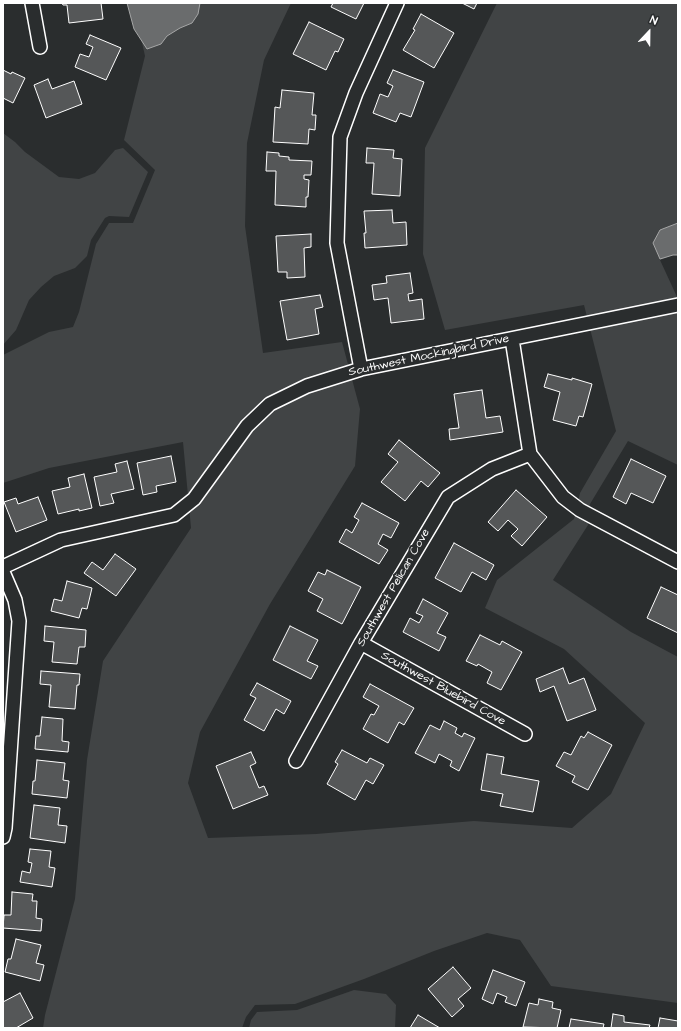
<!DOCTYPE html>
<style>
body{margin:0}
#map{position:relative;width:681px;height:1031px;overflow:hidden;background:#2a2d2e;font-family:"Architects Daughter",sans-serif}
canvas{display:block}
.frame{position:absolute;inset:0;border:4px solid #fff;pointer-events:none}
.north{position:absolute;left:629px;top:12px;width:40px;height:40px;-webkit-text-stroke:3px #2a2d2e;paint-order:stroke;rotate:22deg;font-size:11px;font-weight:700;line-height:16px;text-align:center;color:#fff}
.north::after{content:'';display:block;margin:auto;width:14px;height:18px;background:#fff;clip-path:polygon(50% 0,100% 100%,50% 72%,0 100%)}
</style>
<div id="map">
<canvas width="681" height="1031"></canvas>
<div class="frame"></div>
<div class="north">N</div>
</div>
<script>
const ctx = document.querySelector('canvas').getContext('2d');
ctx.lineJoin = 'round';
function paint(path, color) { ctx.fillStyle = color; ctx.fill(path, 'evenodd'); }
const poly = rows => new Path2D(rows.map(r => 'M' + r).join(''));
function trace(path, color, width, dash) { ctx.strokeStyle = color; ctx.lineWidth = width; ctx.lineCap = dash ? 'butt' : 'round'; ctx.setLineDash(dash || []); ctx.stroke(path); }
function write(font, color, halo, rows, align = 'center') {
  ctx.font = font + ' "Architects Daughter",sans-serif'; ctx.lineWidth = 4; ctx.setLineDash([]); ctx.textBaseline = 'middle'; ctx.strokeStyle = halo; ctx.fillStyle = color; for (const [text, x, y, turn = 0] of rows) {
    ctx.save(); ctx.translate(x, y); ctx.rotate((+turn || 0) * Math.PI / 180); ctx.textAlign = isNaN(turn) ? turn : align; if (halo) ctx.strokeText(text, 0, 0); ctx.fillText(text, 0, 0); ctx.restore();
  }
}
paint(poly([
 [133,3,291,3,264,60,247,143,245,226,263,353,342,342,360,409,355,466,270,604,200,732,188,783,208,838,316,834,474,821,572,828,611,794,645,723,564,649,485,608,497,580,574,519,580,493,616,431,584,305,445,330,423,254,425,148,497,3,678,3,678,255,673,255,660,260,678,299,678,465,628,441,590,504,588,525,553,580,631,632,678,657,678,1003,551,986,520,940,487,933,434,951,364,979,295,1004,255,1005,246,1017,242,1028,43,1028,45,1015,75,899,87,760,103,661,191,528,183,442,49,468,3,483,3,355,49,332,73,327,79,312,96,244,109,223,133,223,155,170,124,140,145,56],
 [3,133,15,142,25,152,59,177,79,179,95,173,115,150,123,148,148,172,129,217,109,216,105,218,91,240,87,256,75,268,54,276,41,287,29,300,16,330,3,345],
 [354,990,386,994,396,1005,395,1028,249,1028,251,1020,257,1012,297,1010]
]), '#414445');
const water = poly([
 [127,3,200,3,198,14,192,23,180,28,167,36,161,44,147,49,134,29,127,3],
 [678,223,678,255,673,255,660,259,653,243,660,230,678,223]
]);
paint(water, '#6a6c6d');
trace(water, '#a6a7a7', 1);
const building = poly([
 [62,3,101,3,103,19,69,23,67,5,63,5,62,3],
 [333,3,364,3,356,19,331,7,333,3],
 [462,3,477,3,474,9,462,3],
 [421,14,454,33,434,68,403,50,415,30,413,29,421,14],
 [309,22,344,39,338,52,335,51,326,70,293,54,309,22],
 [90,35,121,48,106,80,75,67,80,54,89,57,93,47,86,44,90,35],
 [3,70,11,74,12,72,25,78,13,103,3,98,3,70],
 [393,70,424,82,411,117,400,113,396,122,373,113,380,94,388,97,393,86,387,83,393,70],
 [48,79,52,89,74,81,82,104,46,118,34,85,48,79],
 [282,90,314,93,312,115,316,115,315,130,309,129,308,144,273,142,275,107,280,108,282,90],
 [367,148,394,150,393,158,402,159,400,196,372,194,374,163,366,163,367,148],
 [267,152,279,153,279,156,289,157,289,160,312,161,311,175,304,175,304,179,309,180,308,197,306,197,306,207,275,205,276,171,266,171,267,152],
 [392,210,393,223,406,222,407,245,365,248,364,233,366,233,364,211,392,210],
 [311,234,311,247,304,248,305,277,287,278,287,272,278,272,276,236,311,234],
 [410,273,413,293,408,294,409,301,422,299,424,319,391,323,388,298,374,300,372,285,387,283,386,276,410,273],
 [320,295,323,307,315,309,319,334,287,340,280,301,320,295],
 [548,374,572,380,572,378,592,384,583,417,579,416,576,426,553,420,560,392,544,387,548,374],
 [482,390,486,418,500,416,503,432,450,440,449,429,459,428,454,394,482,390],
 [399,440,440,473,428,487,421,481,405,501,381,482,398,462,388,454,399,440],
 [171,456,176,482,156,486,157,492,143,495,137,463,171,456],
 [631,459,666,476,653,503,631,493,626,504,613,497,631,459],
 [127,461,134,489,111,494,114,503,100,506,94,477,117,472,115,464,127,461],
 [84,474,92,508,79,511,79,509,58,514,52,491,70,487,68,478,84,474],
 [516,490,547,517,522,546,511,536,518,529,508,520,498,531,488,522,516,490],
 [38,497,47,520,16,532,4,502,16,498,18,504,38,497],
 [362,503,399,523,391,538,383,534,378,544,388,550,379,564,339,542,346,529,352,533,359,520,354,517,362,503],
 [454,543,494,565,486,580,472,572,461,592,435,578,454,543],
 [115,554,136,569,116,596,84,573,92,562,103,570,115,554],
 [327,570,361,587,342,624,317,611,323,599,308,591,318,572,325,575,327,570],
 [67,581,92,588,87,609,82,608,79,618,51,611,54,599,62,601,67,581],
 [661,587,678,595,678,633,647,618,661,587],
 [423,599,448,613,437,633,446,637,439,651,403,632,410,618,419,623,423,616,416,613,423,599],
 [45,626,86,630,85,647,79,647,77,664,52,662,54,642,44,641,45,626],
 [290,626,318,640,307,661,318,666,311,679,273,660,290,626],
 [480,635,500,645,502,641,522,652,501,690,487,683,492,672,478,664,477,666,466,661,480,635],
 [563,668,569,684,584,678,596,710,567,721,554,686,540,692,536,679,563,668],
 [41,671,80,674,79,685,77,685,75,709,49,707,51,685,40,684,41,671],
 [257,683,291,701,284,714,276,709,264,731,244,720,256,698,250,695,257,683],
 [370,684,414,708,404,725,399,722,388,743,363,729,371,714,374,715,379,706,363,697,370,684],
 [42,717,63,719,62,741,69,742,68,752,35,749,36,736,40,736,42,717],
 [444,721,457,728,455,733,462,737,464,733,475,738,459,771,450,766,452,761,439,754,435,763,415,753,430,725,440,730,444,721],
 [588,732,612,745,588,790,572,782,575,776,556,766,564,752,571,755,581,736,584,738,588,732],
 [342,750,367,763,370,758,384,765,373,784,366,780,355,800,327,784,338,764,335,762,342,750],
 [251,752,256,763,250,766,259,788,264,786,268,795,233,809,216,766,251,752],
 [487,754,504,757,501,774,539,781,533,812,500,806,503,794,481,790,487,754],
 [37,760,65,763,63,780,69,781,67,798,32,794,33,781,35,781,37,760],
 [34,805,60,808,58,825,67,826,65,843,30,838,34,805],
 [30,849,51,851,49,867,55,868,52,887,20,882,22,871,30,873,32,863,28,862,30,849],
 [12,892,33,894,32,901,37,901,36,918,42,919,41,931,3,928,4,915,11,915,12,892],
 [16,939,41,945,36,963,44,965,40,981,5,972,8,959,11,959,16,939],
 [453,967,471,988,458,999,464,1006,452,1017,428,989,453,967],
 [493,970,525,982,516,1006,505,1002,507,997,497,993,493,1004,482,999,493,970],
 [20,993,33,1018,16,1028,3,1028,3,1002,20,993],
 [539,999,553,1002,552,1008,561,1010,557,1028,523,1027,529,1003,538,1005,539,999],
 [613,1014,624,1016,624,1022,650,1025,649,1028,611,1028,613,1014],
 [418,1015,440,1028,410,1028,418,1015],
 [660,1018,678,1021,678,1028,658,1028,660,1018],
 [571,1019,604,1024,603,1028,569,1028,571,1019]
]);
paint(building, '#555758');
trace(building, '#fff', 1);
const street = poly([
 [32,3,40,47],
 [512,339,530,454,563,497,580,510,678,562],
 [361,369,337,243,340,137,356,93,397,3],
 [3,567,61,540,174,515,194,499,247,426,270,404,307,386,361,369,678,305],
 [3,572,15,600,19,621,5,828,3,837],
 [361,643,525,734],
 [296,761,361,643,448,497,492,469,530,454]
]);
trace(street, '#fff', 16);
trace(street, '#2a2d2e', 13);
write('12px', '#fff', '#2a2d2e', [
 ["Southwest Mockingbird Drive",429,356,-12],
 ["Southwest Pelican Cove",394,588,-60],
 ["Southwest Bluebird Cove",443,689,29]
]);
</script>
